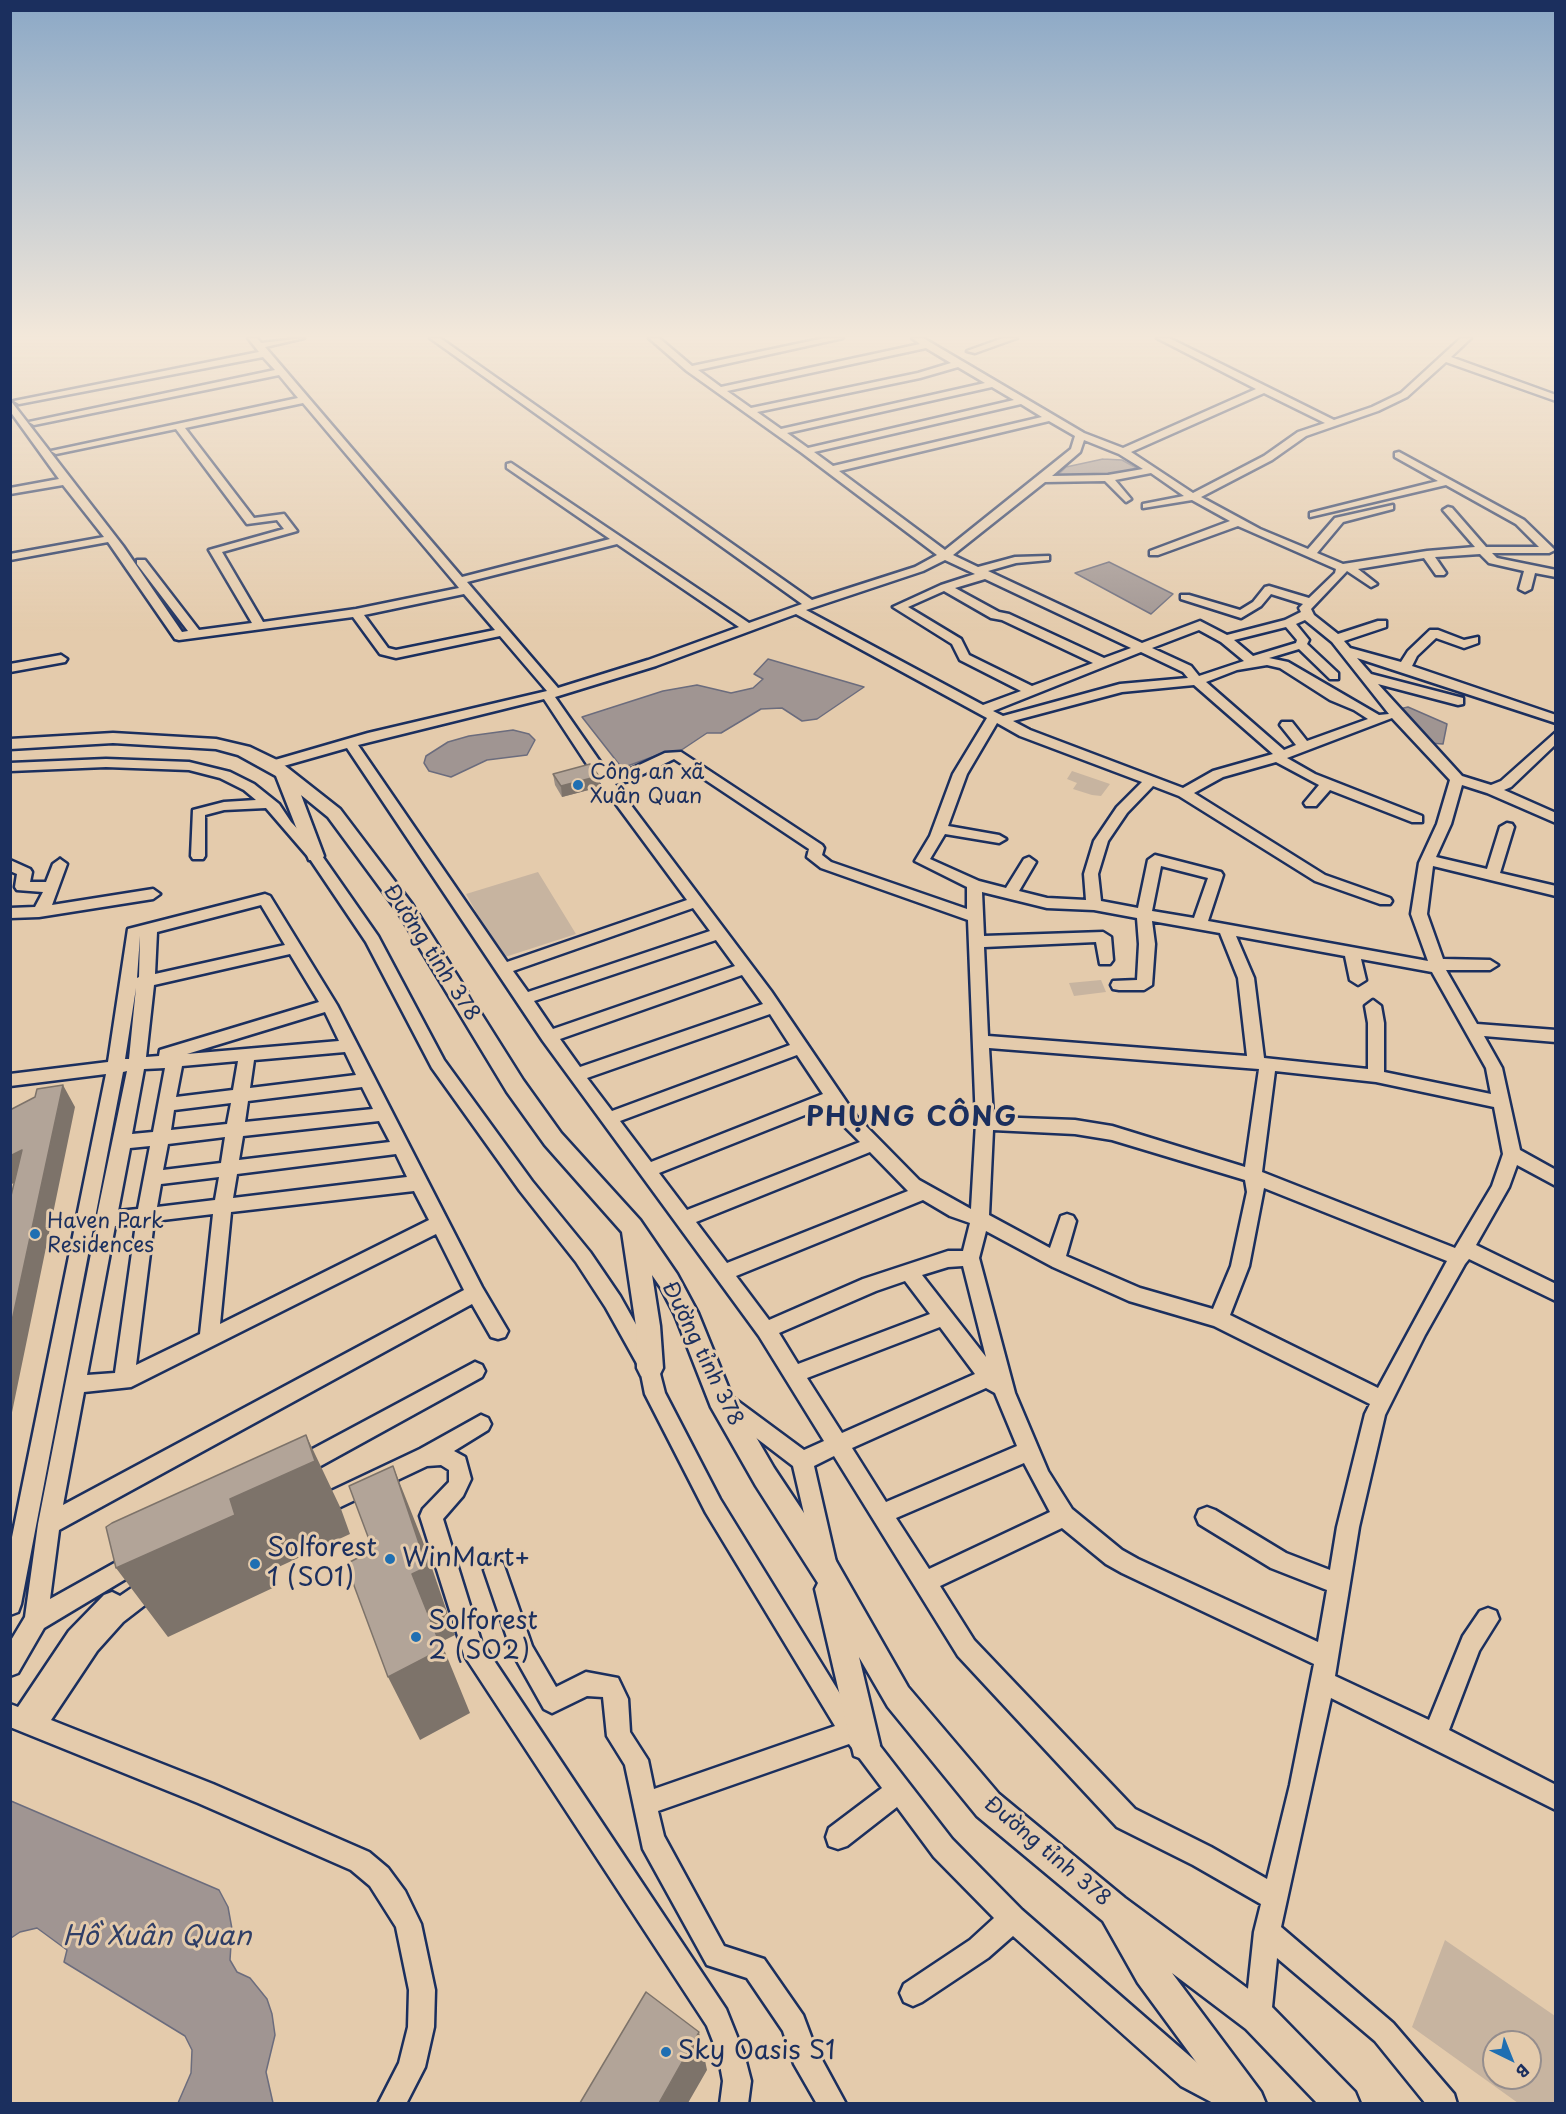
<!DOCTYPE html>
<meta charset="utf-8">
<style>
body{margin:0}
#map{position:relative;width:1566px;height:2114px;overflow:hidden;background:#e4cbac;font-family:"Playpen Sans",sans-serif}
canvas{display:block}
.frame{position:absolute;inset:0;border:12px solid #1b2f5e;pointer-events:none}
.north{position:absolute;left:1482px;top:2030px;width:60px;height:60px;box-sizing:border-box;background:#e4cbac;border:2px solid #948d8d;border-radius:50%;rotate:137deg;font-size:16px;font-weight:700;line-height:24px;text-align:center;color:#1b2f5e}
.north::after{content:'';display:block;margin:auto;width:21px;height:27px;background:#1f6fb2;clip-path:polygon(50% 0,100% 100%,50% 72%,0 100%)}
</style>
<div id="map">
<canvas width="1566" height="2114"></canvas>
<div class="frame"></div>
<div class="north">B</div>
</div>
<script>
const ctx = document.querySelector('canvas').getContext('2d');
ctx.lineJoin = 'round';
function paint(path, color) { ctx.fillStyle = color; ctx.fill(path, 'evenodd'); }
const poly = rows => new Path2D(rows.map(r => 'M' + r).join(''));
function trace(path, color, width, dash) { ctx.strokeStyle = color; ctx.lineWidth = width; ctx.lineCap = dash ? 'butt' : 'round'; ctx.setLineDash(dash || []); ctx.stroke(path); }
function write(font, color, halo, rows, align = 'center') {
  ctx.font = font + ' "Playpen Sans",sans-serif'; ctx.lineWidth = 6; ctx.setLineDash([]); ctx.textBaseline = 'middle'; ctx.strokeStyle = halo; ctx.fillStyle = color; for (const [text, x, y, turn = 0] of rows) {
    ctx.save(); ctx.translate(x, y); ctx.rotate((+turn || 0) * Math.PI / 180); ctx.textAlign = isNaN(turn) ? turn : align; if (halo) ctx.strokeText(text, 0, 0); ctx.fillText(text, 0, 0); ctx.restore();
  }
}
paint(poly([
 [1072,771,1110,784,1101,796,1092,795,1073,789,1077,783,1067,779],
 [538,872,576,934,502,958,466,894],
 [1101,980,1106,992,1074,996,1069,983],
 [1445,1940,1555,2016,1555,2103,1518,2103,1412,2027],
 [1494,2042,1530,2042,1530,2078,1494,2078]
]), '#c7b4a0');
const water = poly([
 [1103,459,1122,460,1140,470,1096,476,1056,477,1066,467,1103,459],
 [1109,562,1173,594,1151,614,1075,573,1109,562],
 [768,659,864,687,817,719,802,721,782,708,761,709,721,733,707,733,677,753,666,752,622,768,582,717,663,691,697,685,731,693,753,688,763,679,754,674,768,659],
 [1408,707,1447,724,1443,744,1429,743,1395,710,1408,707],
 [513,730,529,734,535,740,527,755,487,760,451,777,429,771,424,763,426,756,448,742,469,736,513,730],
 [11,1801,219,1890,228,1907,232,1929,230,1960,237,1972,250,1978,267,1999,272,2014,275,2035,266,2072,273,2103,178,2103,191,2073,192,2050,185,2036,64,1962,67,1950,37,1928,20,1932,11,1938,11,1801]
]);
paint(water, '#a09592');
trace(water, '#6b6c7d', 1.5);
trace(poly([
 [10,398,56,460]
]), '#6b6c7d', 2);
trace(poly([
 [162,603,185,634]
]), '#6b6c7d', 3);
const minor = poly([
 [248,338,257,338,261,343,304,338,265,347,462,577,610,539,507,468,507,464,511,463,749,623,802,604,430,338,440,338,812,600,915,567,937,555,802,453,687,371,649,338,659,338,692,366,825,338,843,338,698,370,721,387,920,344,912,338,923,338,1084,433,1123,448,1256,389,1157,338,1169,338,1334,420,1372,407,1401,393,1461,338,1471,338,1451,357,1556,395,1556,401,1446,362,1407,397,1378,411,1306,436,1272,460,1201,497,1260,529,1308,549,1335,518,1393,505,1393,509,1343,522,1317,553,1343,564,1427,551,1475,547,1443,510,1448,507,1452,508,1486,547,1539,547,1516,524,1446,485,1310,517,1310,513,1438,481,1395,457,1395,453,1399,452,1524,520,1555,550,1549,553,1492,553,1497,558,1556,570,1556,577,1535,573,1531,589,1525,592,1519,589,1524,571,1489,563,1480,554,1435,557,1446,573,1444,575,1436,575,1424,558,1358,569,1377,584,1371,587,1347,571,1311,609,1314,615,1338,634,1378,621,1386,621,1386,627,1344,641,1350,648,1401,662,1408,651,1430,630,1438,630,1464,640,1478,637,1478,643,1464,648,1436,638,1417,656,1412,666,1556,715,1556,723,1357,658,1371,674,1463,698,1463,704,1458,705,1378,684,1462,776,1491,785,1501,781,1556,732,1556,744,1511,787,1504,790,1556,813,1556,823,1487,793,1462,785,1451,824,1436,857,1487,869,1500,827,1507,823,1512,824,1514,827,1500,873,1556,886,1556,896,1433,866,1427,914,1443,959,1490,960,1498,965,1490,970,1446,970,1477,1024,1556,1030,1556,1042,1484,1036,1502,1068,1520,1150,1556,1170,1556,1186,1517,1165,1509,1187,1476,1245,1556,1284,1556,1301,1469,1259,1465,1264,1425,1335,1385,1415,1359,1527,1335,1676,1429,1720,1463,1636,1480,1611,1488,1608,1496,1611,1499,1619,1479,1651,1449,1730,1556,1785,1556,1810,1331,1698,1281,1927,1393,2023,1454,2094,1457,2104,1426,2104,1375,2041,1277,1958,1271,2017,1267,2026,1258,2030,1249,2026,1245,2017,1254,1932,1261,1904,1193,1865,1117,1827,958,1656,834,1456,814,1466,836,1562,833,1569,825,1572,817,1569,793,1466,721,1411,718,1405,721,1399,728,1396,735,1399,804,1450,824,1441,759,1336,543,1041,347,748,273,769,266,765,268,762,368,733,547,691,500,636,396,658,380,654,353,617,179,640,175,639,108,542,10,560,10,554,104,537,63,485,10,494,10,488,59,479,10,411,10,400,123,546,182,632,188,631,137,564,137,560,145,560,199,630,252,623,209,550,284,529,277,520,247,524,176,429,56,454,51,451,298,398,279,375,34,425,29,422,275,370,263,357,19,404,14,401,259,352,248,338],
 [926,348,951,363,918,373,751,408,727,391,926,348],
 [958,367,985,383,781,429,757,412,920,378,958,367],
 [992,387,1014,400,808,448,787,433,992,387],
 [1264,393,1325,423,1298,432,1264,456,1193,493,1131,452,1264,393],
 [303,403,455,583,459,588,356,609,263,622,222,552,297,531,284,514,254,518,185,428,303,403],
 [1021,404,1042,417,833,466,814,452,1021,404],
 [1049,421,1075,436,1071,449,945,550,839,471,1049,421],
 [1084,440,1119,454,1143,469,1108,475,1052,476,1080,452,1084,440],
 [1151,473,1184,496,1143,504,1143,508,1192,500,1230,521,1150,551,1150,555,1158,555,1238,526,1336,569,1335,573,1309,598,1269,586,1265,587,1253,602,1240,610,1189,595,1181,595,1181,599,1241,618,1261,606,1271,594,1303,604,1299,608,1301,612,1285,620,1227,635,1200,621,1142,643,988,571,1016,563,1049,560,1049,556,1015,557,978,567,953,555,1045,482,1105,481,1126,502,1131,499,1115,480,1151,473],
 [617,544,739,627,648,660,558,688,467,582,617,544],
 [945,560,975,574,941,585,893,607,952,644,960,660,1021,691,983,705,806,610,923,571,945,560],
 [985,579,1131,648,1104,658,1009,614,999,612,955,588,985,579],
 [944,591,991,618,1002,620,1093,663,1032,686,969,655,961,639,908,607,944,591],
 [464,594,495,630,396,650,388,648,364,615,464,594],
 [796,614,987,718,953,774,930,836,915,861,967,887,967,909,831,862,822,855,824,848,822,845,681,752,665,753,620,774,610,776,555,697,656,666,796,614],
 [1305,620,1332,642,1389,714,1379,715,1288,662,1269,658,1299,649,1330,679,1338,679,1338,673,1307,644,1309,640,1296,624,1305,620],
 [1286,627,1297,640,1296,643,1253,656,1234,640,1286,627],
 [1199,630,1221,642,1244,661,1199,676,1191,666,1152,648,1199,630],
 [1141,652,1183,672,1188,678,1120,684,1003,716,993,711,1141,652],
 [1267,665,1280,668,1330,700,1354,710,1368,719,1307,741,1292,722,1282,722,1280,725,1296,745,1284,750,1206,682,1237,670,1267,665],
 [1194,685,1273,754,1213,771,1183,788,1030,730,1013,721,1122,692,1194,685],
 [544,699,590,769,687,900,507,962,358,745,544,699],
 [1392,718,1450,780,1437,824,1419,863,1411,914,1428,961,1208,921,1223,875,1221,872,1155,855,1148,860,1138,908,1101,901,1098,874,1108,841,1127,813,1153,786,1179,796,1315,881,1380,904,1390,904,1392,901,1390,898,1325,875,1194,793,1223,777,1276,762,1319,785,1304,803,1306,806,1316,806,1330,790,1412,822,1422,822,1422,816,1315,774,1287,758,1392,718],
 [997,723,1020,736,1142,782,1117,807,1094,841,1084,874,1086,900,1047,898,1019,891,1036,862,1029,857,1024,859,1006,888,979,881,930,859,945,834,999,843,1006,839,999,835,948,826,967,774,997,723],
 [674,759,809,849,807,857,821,868,968,920,976,1123,971,1209,919,1180,856,1116,771,991,615,784,629,781,674,759],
 [1161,866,1208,878,1194,918,1152,911,1161,866],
 [982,892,1047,908,1094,910,1137,918,1139,944,1137,980,1113,981,1111,985,1113,989,1119,990,1144,990,1152,985,1155,944,1152,921,1220,933,1238,978,1247,1056,988,1036,984,947,1096,942,1100,964,1110,964,1113,960,1111,937,1103,932,984,936,982,892],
 [693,908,710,931,528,992,513,971,693,908],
 [1236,936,1345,956,1350,980,1358,985,1366,980,1361,959,1432,972,1486,1068,1491,1094,1384,1072,1384,1023,1381,1006,1373,1000,1365,1006,1368,1023,1368,1069,1264,1058,1254,978,1236,936],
 [716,940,735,966,553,1029,534,1001,716,940],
 [742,975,763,1004,580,1067,560,1039,742,975],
 [770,1014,790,1045,612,1111,587,1078,770,1014],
 [989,1048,1259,1069,1245,1167,1112,1126,1075,1120,993,1117,989,1048],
 [797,1055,823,1094,651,1162,620,1121,797,1055],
 [1275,1071,1376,1082,1494,1107,1503,1154,1492,1186,1455,1248,1262,1172,1275,1071],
 [830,1105,844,1126,860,1142,687,1210,659,1173,830,1105],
 [993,1130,1075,1134,1112,1140,1245,1180,1247,1192,1231,1266,1213,1309,1140,1288,1066,1256,1076,1221,1073,1216,1067,1214,1061,1216,1050,1248,989,1215,993,1130],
 [870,1152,908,1191,727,1263,696,1222,870,1152],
 [1264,1188,1447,1261,1378,1388,1230,1315,1249,1266,1264,1188],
 [923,1200,950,1216,970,1223,963,1251,948,1251,863,1279,769,1320,736,1276,923,1200],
 [986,1231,1053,1267,1129,1301,1214,1326,1370,1404,1365,1414,1337,1527,1330,1570,1286,1553,1215,1510,1207,1507,1199,1510,1196,1517,1199,1524,1271,1568,1327,1590,1318,1642,1138,1559,1122,1550,1072,1509,1048,1471,1015,1393,979,1258,986,1231],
 [963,1266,986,1357,922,1275,948,1267,963,1266],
 [905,1281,930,1314,798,1364,779,1333,876,1291,905,1281],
 [940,1327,975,1374,842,1433,807,1378,940,1327],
 [986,1388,995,1393,1017,1446,886,1502,852,1448,986,1388],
 [1024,1463,1050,1512,929,1569,896,1518,1024,1463],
 [1062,1528,1106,1564,1122,1573,1314,1664,1290,1785,1267,1879,1211,1847,1135,1809,974,1640,940,1586,1062,1528],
 [1003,338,1017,338,975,353,967,351,1003,338],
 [61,655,67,659,65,662,10,672,10,664,61,655],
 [106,759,189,762,230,772,254,784,279,804,291,822,320,853,378,936,444,1060,532,1181,590,1252,620,1296,657,1362,665,1393,720,1499,842,1697,952,1839,1022,1910,1201,2066,1244,2089,1248,2099,1246,2104,1215,2104,1181,2086,1013,1936,988,1958,922,2002,913,2006,904,2002,900,1993,904,1984,970,1940,994,1918,934,1857,897,1807,847,1846,838,1849,829,1846,826,1837,829,1828,882,1788,849,1744,658,1811,664,1836,724,1946,764,1959,803,2015,815,2047,846,2104,817,2104,794,2064,783,2031,747,1978,707,1965,643,1849,625,1765,607,1736,603,1697,587,1696,552,1713,544,1709,512,1652,484,1570,487,1563,495,1559,503,1563,532,1646,556,1687,586,1672,618,1678,628,1699,630,1732,648,1760,654,1789,835,1726,706,1513,645,1394,640,1369,606,1308,576,1262,520,1191,432,1068,366,942,310,859,266,808,224,810,205,815,205,856,203,859,193,859,191,856,193,810,224,802,256,800,244,790,220,778,189,770,106,767,10,771,10,763,106,759],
 [60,859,67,864,52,905,153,889,160,894,153,899,39,917,10,918,10,908,35,907,43,892,17,890,15,887,17,874,10,871,10,860,30,869,32,872,30,882,46,882,53,864,60,859],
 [265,894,270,896,337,1005,482,1287,508,1331,505,1337,498,1339,491,1337,472,1304,59,1530,50,1599,136,1551,144,1554,147,1561,144,1568,44,1628,18,1673,10,1676,10,1642,25,1617,38,1524,97,1223,96,1220,127,1071,123,1072,21,1604,18,1612,10,1615,10,1547,106,1074,10,1086,10,1074,108,1062,128,929,265,894],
 [261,905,285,945,155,974,157,932,261,905],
 [140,936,139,977,137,978,140,936],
 [290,954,319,1002,160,1050,159,1056,146,1057,154,985,290,954],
 [136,988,129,1059,125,1059,136,988],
 [325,1012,339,1041,187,1054,325,1012],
 [345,1052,356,1075,250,1088,254,1060,345,1052],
 [238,1061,233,1090,176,1097,182,1066,238,1061],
 [165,1068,153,1132,132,1134,144,1069,165,1068],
 [362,1087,373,1109,245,1122,248,1101,362,1087],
 [231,1103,227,1124,171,1130,174,1110,231,1103],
 [379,1121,390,1142,239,1160,243,1136,379,1121],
 [225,1137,221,1163,163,1170,168,1144,225,1137],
 [150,1146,138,1209,118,1211,130,1148,150,1146],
 [396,1154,407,1177,233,1198,237,1174,396,1154],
 [219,1177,215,1200,157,1207,161,1184,219,1177],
 [414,1191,429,1220,220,1324,231,1212,414,1191],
 [213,1214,200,1334,136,1365,154,1221,213,1214],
 [136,1224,115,1373,87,1375,115,1226,136,1224],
 [436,1234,464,1290,63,1505,84,1392,131,1387,436,1234],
 [475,1362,482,1365,485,1371,482,1377,306,1474,299,1477,292,1474,289,1467,292,1460,475,1362],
 [481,1415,488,1418,491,1424,488,1430,454,1451,465,1457,471,1479,463,1496,443,1519,481,1641,726,2009,744,2054,751,2081,748,2104,720,2104,723,2081,718,2054,707,2026,464,1655,420,1516,423,1509,449,1482,449,1470,441,1465,427,1466,317,1518,310,1515,306,1508,310,1501,420,1449,481,1415],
 [155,1572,163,1575,166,1583,163,1591,123,1622,97,1651,51,1720,213,1784,369,1852,388,1868,405,1891,421,1924,435,1990,434,2027,425,2067,406,2104,378,2104,399,2063,408,2027,409,1990,396,1927,370,1886,351,1870,198,1803,10,1727,10,1704,18,1707,69,1631,104,1595,112,1592,120,1596,155,1572]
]);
const major = poly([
 [113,733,216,739,250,747,279,761,340,809,412,904,523,1080,561,1133,640,1220,677,1274,698,1313,731,1394,774,1468,836,1561,908,1687,999,1794,1125,1898,1270,2005,1355,2092,1360,2104,1318,2104,1246,2029,1172,1973,1261,2092,1266,2104,1227,2104,1138,1983,1103,1921,977,1816,888,1707,859,1657,880,1745,876,1756,865,1760,854,1756,815,1589,818,1583,756,1486,711,1407,675,1315,661,1288,652,1275,660,1326,663,1368,659,1376,650,1379,641,1376,637,1368,636,1326,622,1232,545,1145,507,1092,398,912,328,817,301,795,324,856,321,860,309,860,276,776,238,755,216,749,113,743,10,749,10,739,113,733]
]);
trace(minor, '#1b2f5e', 5);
trace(major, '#1b2f5e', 5);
paint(minor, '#e4cbac');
paint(major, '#e4cbac');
paint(poly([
 [553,774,599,776,600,787,562,797,555,785]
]), '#998d83');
paint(poly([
 [599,776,600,787,562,797,561,786],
 [63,1085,75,1107,10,1422,10,1330],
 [22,1150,35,1172,10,1185,10,1156],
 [306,1435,341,1509,350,1534,272,1570,277,1586,168,1637,116,1568,230,1499],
 [393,1466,422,1539,455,1635,441,1642,470,1713,420,1740,388,1677,412,1574],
 [699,2032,707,2070,688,2103,659,2103]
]), '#7d736a');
const building = poly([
 [590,764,599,776,561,786,553,774,590,764],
 [63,1085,10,1330,10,1200,22,1150,10,1156,10,1110,35,1097,37,1089,63,1085],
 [306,1435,315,1461,230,1499,235,1515,116,1568,106,1527,112,1523,306,1435],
 [393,1466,427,1567,412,1574,442,1649,388,1677,346,1564,373,1550,349,1486,393,1466],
 [646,1992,699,2032,659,2103,580,2103,646,1992]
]);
paint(building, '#b2a498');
trace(building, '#7d736a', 1.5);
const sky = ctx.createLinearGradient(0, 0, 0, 634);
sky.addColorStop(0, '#8ba8c6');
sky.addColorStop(0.53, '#f3e8da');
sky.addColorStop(1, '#f3e8da00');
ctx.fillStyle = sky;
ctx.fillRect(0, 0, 1566, 634);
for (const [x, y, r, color] of [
 [578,785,6,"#1f6fb2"],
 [35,1234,6,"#1f6fb2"],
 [390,1559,6,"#1f6fb2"],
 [255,1564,6,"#1f6fb2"],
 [416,1637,6,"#1f6fb2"],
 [666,2052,6,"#1f6fb2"]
]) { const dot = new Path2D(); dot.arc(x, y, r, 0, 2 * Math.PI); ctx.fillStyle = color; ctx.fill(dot); trace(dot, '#e4cbac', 2); }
write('21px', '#1b2f5e', '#e4cbac', [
 ["Công an xã",590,773],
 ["Xuân Quan",590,797],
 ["Haven Park",47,1222],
 ["Residences",47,1246]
], 'left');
write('21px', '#1b2f5e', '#e4cbac', [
 ["Đường tỉnh 378",431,953,57],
 ["Đường tỉnh 378",702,1354,64],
 ["Đường tỉnh 378",1047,1852,40]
]);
write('26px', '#1b2f5e', '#e4cbac', [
 ["Solforest",267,1549],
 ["1 (SO1)",267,1579],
 ["WinMart+",402,1559],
 ["Solforest",428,1622],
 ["2 (SO2)",428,1652],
 ["Sky Oasis S1",678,2052]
], 'left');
ctx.letterSpacing = '1.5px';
write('bold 27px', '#1b2f5e', '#e4cbac', [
 ["PHỤNG CÔNG",912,1119]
]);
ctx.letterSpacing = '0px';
write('italic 27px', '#2f3e66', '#e4cbac', [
 ["Hồ Xuân Quan",157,1938]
]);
</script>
